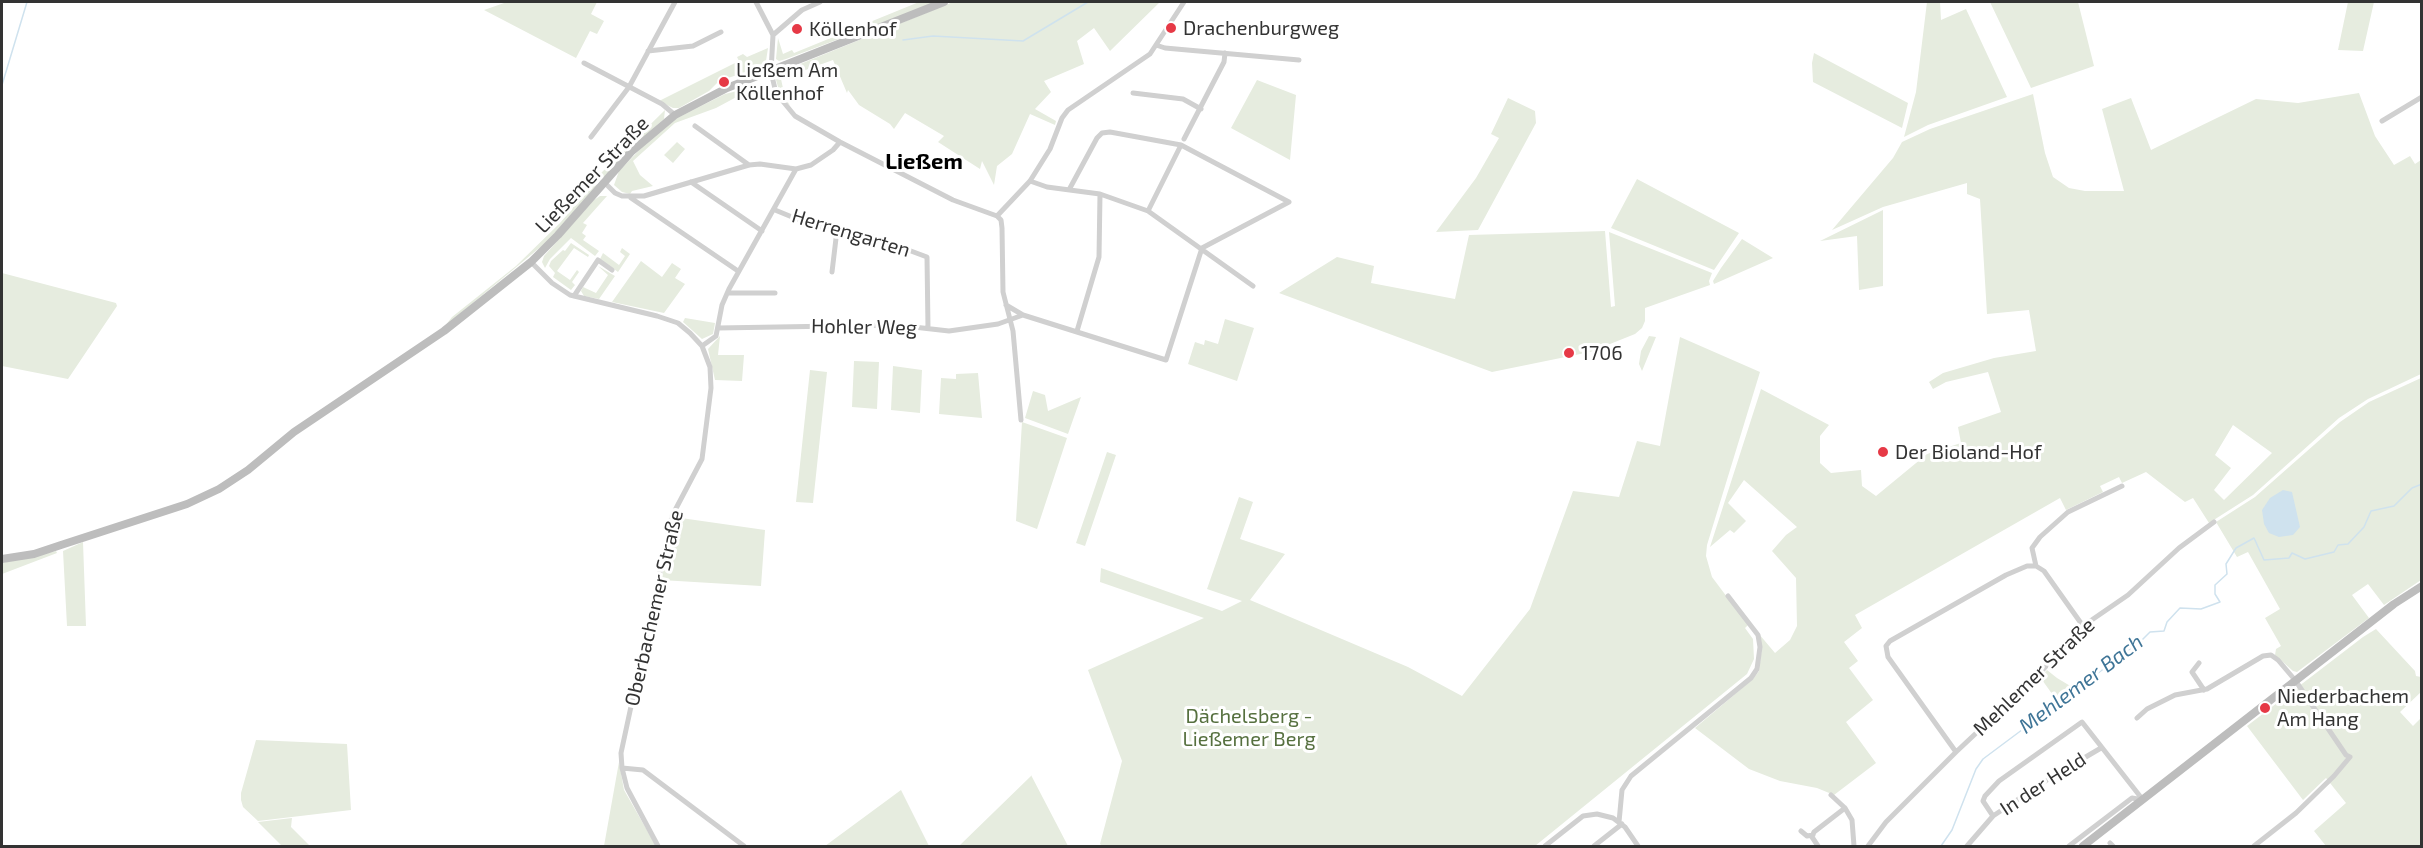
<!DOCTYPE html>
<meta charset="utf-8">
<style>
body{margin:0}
#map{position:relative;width:2423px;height:848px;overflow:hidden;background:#fff;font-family:"Exo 2",sans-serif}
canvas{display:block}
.frame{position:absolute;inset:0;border:3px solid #333;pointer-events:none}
</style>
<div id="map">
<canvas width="2423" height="848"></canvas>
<div class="frame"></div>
</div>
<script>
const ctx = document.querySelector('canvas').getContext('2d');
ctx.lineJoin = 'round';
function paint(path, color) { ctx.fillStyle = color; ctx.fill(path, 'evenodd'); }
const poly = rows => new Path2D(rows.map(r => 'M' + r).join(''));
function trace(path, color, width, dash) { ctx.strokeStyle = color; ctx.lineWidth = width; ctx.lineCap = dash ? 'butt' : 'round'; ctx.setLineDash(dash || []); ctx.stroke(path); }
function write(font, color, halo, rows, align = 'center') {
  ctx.font = font + ' "Exo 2",sans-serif'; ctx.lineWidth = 6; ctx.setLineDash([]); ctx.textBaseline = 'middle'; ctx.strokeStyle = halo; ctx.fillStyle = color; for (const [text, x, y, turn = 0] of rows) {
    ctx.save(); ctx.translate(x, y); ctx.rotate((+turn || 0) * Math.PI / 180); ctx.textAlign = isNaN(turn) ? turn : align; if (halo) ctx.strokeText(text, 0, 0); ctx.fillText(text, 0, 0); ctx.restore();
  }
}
paint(poly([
 [507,2,597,2,591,14,604,21,597,34,590,31,576,58,484,10],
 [919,2,937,2,786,59,779,61,776,59,778,38,783,54,792,50,794,53],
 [953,2,1160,2,1110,51,1094,28,1077,41,1084,64,1044,81,1051,92,1035,109,1056,121,1055,125,1030,114,1012,154,997,166,994,185,982,161,980,169,938,142,944,136,905,113,894,129,890,124,859,105,848,90,847,93,833,60,781,79,784,93,790,106,780,94,776,80,783,71],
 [1927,2,1940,2,1941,20,1966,9,2007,97,1928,125,1904,137,1916,92],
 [1990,2,2078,2,2094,66,2031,88],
 [2348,2,2374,2,2363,51,2338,50],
 [768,48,766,61,761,67,719,81,709,91,679,108,673,108,659,101,739,61,737,57,743,54,747,57],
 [1814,53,1908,103,1902,128,1813,82,1812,63],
 [1257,80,1296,95,1290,160,1231,128],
 [757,86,716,108,675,123,633,161,640,175,653,186,632,191,630,194,622,192,614,185,619,171,651,138,671,121,725,94],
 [2359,93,2375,136,2394,165,2410,156,2415,164,2421,160,2421,374,2368,399,2339,418,2253,495,2209,523,2193,498,2185,502,2146,472,2122,483,2119,477,2100,486,2103,492,2066,510,2060,498,1855,615,1862,628,1844,642,1858,661,1849,668,1873,700,1846,722,1876,763,1834,795,1817,788,1780,781,1749,769,1695,728,1753,679,1759,671,1762,647,1759,634,1775,653,1790,640,1797,626,1796,578,1772,551,1786,535,1797,527,1744,480,1728,503,1746,521,1734,533,1730,530,1710,547,1761,389,1829,425,1820,436,1820,463,1831,473,1861,470,1862,486,1876,496,1927,454,1961,443,1958,427,2001,412,1988,372,1946,382,1933,389,1929,382,1943,373,1994,358,2036,351,2029,310,1987,314,1980,199,1967,194,1967,183,1883,207,1832,230,1893,158,1902,142,1930,129,2033,94,2045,153,2053,177,2069,188,2085,191,2124,191,2102,109,2131,98,2151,150,2256,99,2298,103],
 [2233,425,2272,453,2224,500,2214,490,2231,468,2215,455],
 [1508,98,1535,111,1536,123,1478,230,1436,232,1476,178,1499,138,1491,134],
 [665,110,664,119,638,142,606,176,602,178,594,176,598,176],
 [677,142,685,149,673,163,664,155],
 [1637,179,1739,233,1714,270,1611,228],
 [595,181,597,185,549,240,445,326,452,317,516,266,560,223],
 [600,196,607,196,583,223,587,225,582,233,586,236,583,240,599,251,595,256,571,238,550,259,545,268,542,262,544,256,594,200],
 [1883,210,1883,286,1859,290,1857,236,1820,241],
 [1605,231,1611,307,1615,306,1609,232,1712,273,1709,281,1710,285,1645,308,1645,321,1642,328,1635,334,1590,352,1492,372,1279,293,1337,257,1374,266,1371,283,1455,299,1469,235],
 [1742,239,1773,258,1714,284,1713,281,1721,268],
 [571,243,589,255,588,257,574,248,557,271,570,280,577,270,579,272,572,282,575,285,571,290,553,277,555,273,549,266,551,261,563,250,565,251],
 [622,248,630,254,618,272,600,259,603,253,619,265,625,256,620,252],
 [641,261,662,277,672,263,681,269,675,278,685,284,664,313,612,302],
 [598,266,615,276,599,299,584,296,581,291,583,287,596,293,608,275],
 [2,273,116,303,117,306,68,379,2,366],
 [685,318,715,323,713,334,702,339,683,322],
 [1225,319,1254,328,1237,381,1188,364,1195,342,1204,345,1205,340,1218,344],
 [720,336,718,355,744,355,742,381,715,380,708,349],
 [1649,336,1656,337,1642,371,1639,364,1641,351],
 [1680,337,1760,372,1707,545,1706,556,1712,577,1748,625,1745,628,1753,639,1754,659,1747,674,1535,846,1102,846,1100,844,1122,761,1088,670,1204,618,1100,582,1101,568,1222,611,1242,601,1207,589,1239,497,1253,502,1240,539,1285,554,1250,600,1408,667,1462,696,1530,609,1573,491,1619,497,1637,441,1660,446],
 [854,361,879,362,877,409,852,407],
 [893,366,922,370,920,413,891,410],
 [810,370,827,372,813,503,796,502],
 [978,373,982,418,939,414,941,378,956,379,956,374],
 [2421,378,2421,580,2384,605,2368,584,2352,595,2369,618,2297,672,2293,671,2275,655,2276,649,2281,646,2265,618,2280,609,2248,552,2237,557,2216,522,2255,497,2340,422,2369,402],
 [1033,391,1045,395,1048,411,1081,397,1068,434,1025,418],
 [1022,422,1067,438,1037,529,1016,521],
 [1107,452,1116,455,1085,546,1076,543],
 [674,517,765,530,761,586,661,580],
 [83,542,86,626,67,626,63,551],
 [56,551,57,553,2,574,2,563],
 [2376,629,2415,671,2416,676,2421,677,2421,692,2400,712,2413,726,2421,718,2421,846,2326,846,2314,831,2346,803,2326,778,2303,800,2247,726,2363,637],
 [2047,670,2057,678,2072,687,2055,698,2040,677],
 [256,740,347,744,351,810,258,821,243,807,241,800,241,793],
 [619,762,624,790,656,846,604,846],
 [1031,775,1068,846,959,846,1031,776],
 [901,790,929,846,825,846],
 [292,818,291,827,310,846,282,846,258,822]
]), '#e6ecdf');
paint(poly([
 [2283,490,2292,492,2300,527,2293,535,2279,537,2269,533,2264,524,2262,510,2270,498]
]), '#cfe2ee');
trace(poly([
 [903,40,933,36,1023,41,1088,2],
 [2,85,27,2],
 [1941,846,1952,830,1976,769,1983,759,2141,641,2150,632,2164,631,2167,622,2180,608,2201,609,2220,602,2215,594,2215,585,2227,574,2226,564,2236,548,2254,538,2264,560,2289,558,2292,553,2305,559,2334,552,2338,545,2348,544,2364,527,2371,511,2394,506,2412,488,2422,484]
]), '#cfe2ee', 1.5);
trace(poly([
 [756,2,773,35,771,72,776,93,795,116,840,142,953,200,997,216],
 [773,35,802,10,820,2],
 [1156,45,1165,48,1299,60],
 [648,51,693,46,721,32],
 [584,63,662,104,675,115],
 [1133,93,1183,99,1201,109],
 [2382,121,2422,97],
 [695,126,749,165],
 [591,137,629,87,675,2],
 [1184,139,1224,62,1225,53],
 [1030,181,1047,187,1100,194,1148,211,1253,286],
 [691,182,762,231],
 [605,183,615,193,622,196,644,196,749,165,760,164,796,169,811,165,833,150,840,142],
 [1070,188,1097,138,1102,133,1110,132,1181,145,1289,202],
 [631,198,738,271],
 [775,210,814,226,868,235,927,257,928,328],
 [1148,211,1181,145],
 [997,216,1030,181,1050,149,1062,118,1068,110,1150,54,1184,2],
 [997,216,1001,220,1002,228,1003,292,1013,331,1021,420],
 [531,262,552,283,570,295,657,316,678,323,690,333,702,346,710,367,711,388,702,459,672,516,621,753,622,768,627,788,658,846],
 [832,272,837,230],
 [728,293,775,293],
 [574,296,598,260,612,270],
 [1006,305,1023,315],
 [718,328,896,325,949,331,998,324,1023,315,1166,360,1202,248,1289,202],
 [1077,331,1099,257,1100,194],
 [702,346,716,336,722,305,729,289,796,169],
 [2036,566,2032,548,2040,537,2068,512,2122,486],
 [2199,663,2192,672,2204,690],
 [2137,718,2147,709,2175,695,2207,689,2263,656,2271,655,2278,660,2295,680,2346,755,2350,757,2334,776,2296,813,2254,846],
 [1956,752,1888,657,1886,646,1890,641,2006,575,2027,566,2036,566,2044,571,2083,626],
 [622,768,643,770,744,846],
 [1831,795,1845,808,1852,820,1854,846],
 [1993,816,1983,801,1985,796,1999,781,2082,722,2143,800],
 [1619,822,1622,790,1631,776,1751,678,1757,669,1760,647,1758,635,1728,596],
 [1801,831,1807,836,1813,835],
 [2110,843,2113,846],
 [1545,846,1583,816,1597,814,1613,818,1625,827,1638,846],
 [1594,846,1622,824],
 [1818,846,1812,837,1814,832,1845,808],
 [1868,846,1886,822,1956,752,2037,676,2083,626,2128,595,2179,548,2214,522],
 [1967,846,1993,816,2050,778,2101,748],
 [2069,846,2132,798,2143,800]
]), '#d0d0d0', 5);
trace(poly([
 [2,559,34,554,61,545,187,504,219,489,248,470,294,432,444,331,531,262,558,235,631,152,675,115,727,88,944,2],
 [2083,846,2394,604,2422,586]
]), '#bdbdbd', 8);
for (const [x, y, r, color] of [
 [1171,28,6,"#e63946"],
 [797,29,6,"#e63946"],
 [724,82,6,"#e63946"],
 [1569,353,6,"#e63946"],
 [1883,452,6,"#e63946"],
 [2265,708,6,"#e63946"]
]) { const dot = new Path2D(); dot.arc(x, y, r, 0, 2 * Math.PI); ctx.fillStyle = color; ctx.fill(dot); trace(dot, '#fff', 2); }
write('20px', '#333', '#fff', [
 ["Drachenburgweg",1183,28],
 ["Köllenhof",809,29],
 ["Ließem Am",736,70],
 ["Köllenhof",736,93],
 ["1706",1581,353],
 ["Der Bioland-Hof",1895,452],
 ["Niederbachem",2277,696],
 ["Am Hang",2277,719]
], 'left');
write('20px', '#333', '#fff', [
 ["Ließemer Straße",592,175,-46],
 ["Herrengarten",851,233,17],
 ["Hohler Weg",864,327,1],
 ["Oberbachemer Straße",654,608,-77],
 ["Mehlemer Straße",2034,677,-44],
 ["In der Held",2043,784,-33]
]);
write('20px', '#56703f', '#fff', [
 ["Dächelsberg -",1249,716],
 ["Ließemer Berg",1249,739]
]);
write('italic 21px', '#3f7597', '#fff', [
 ["Mehlemer Bach",2081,684,-37]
]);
write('bold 22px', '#000', '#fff', [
 ["Ließem",924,162]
]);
</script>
